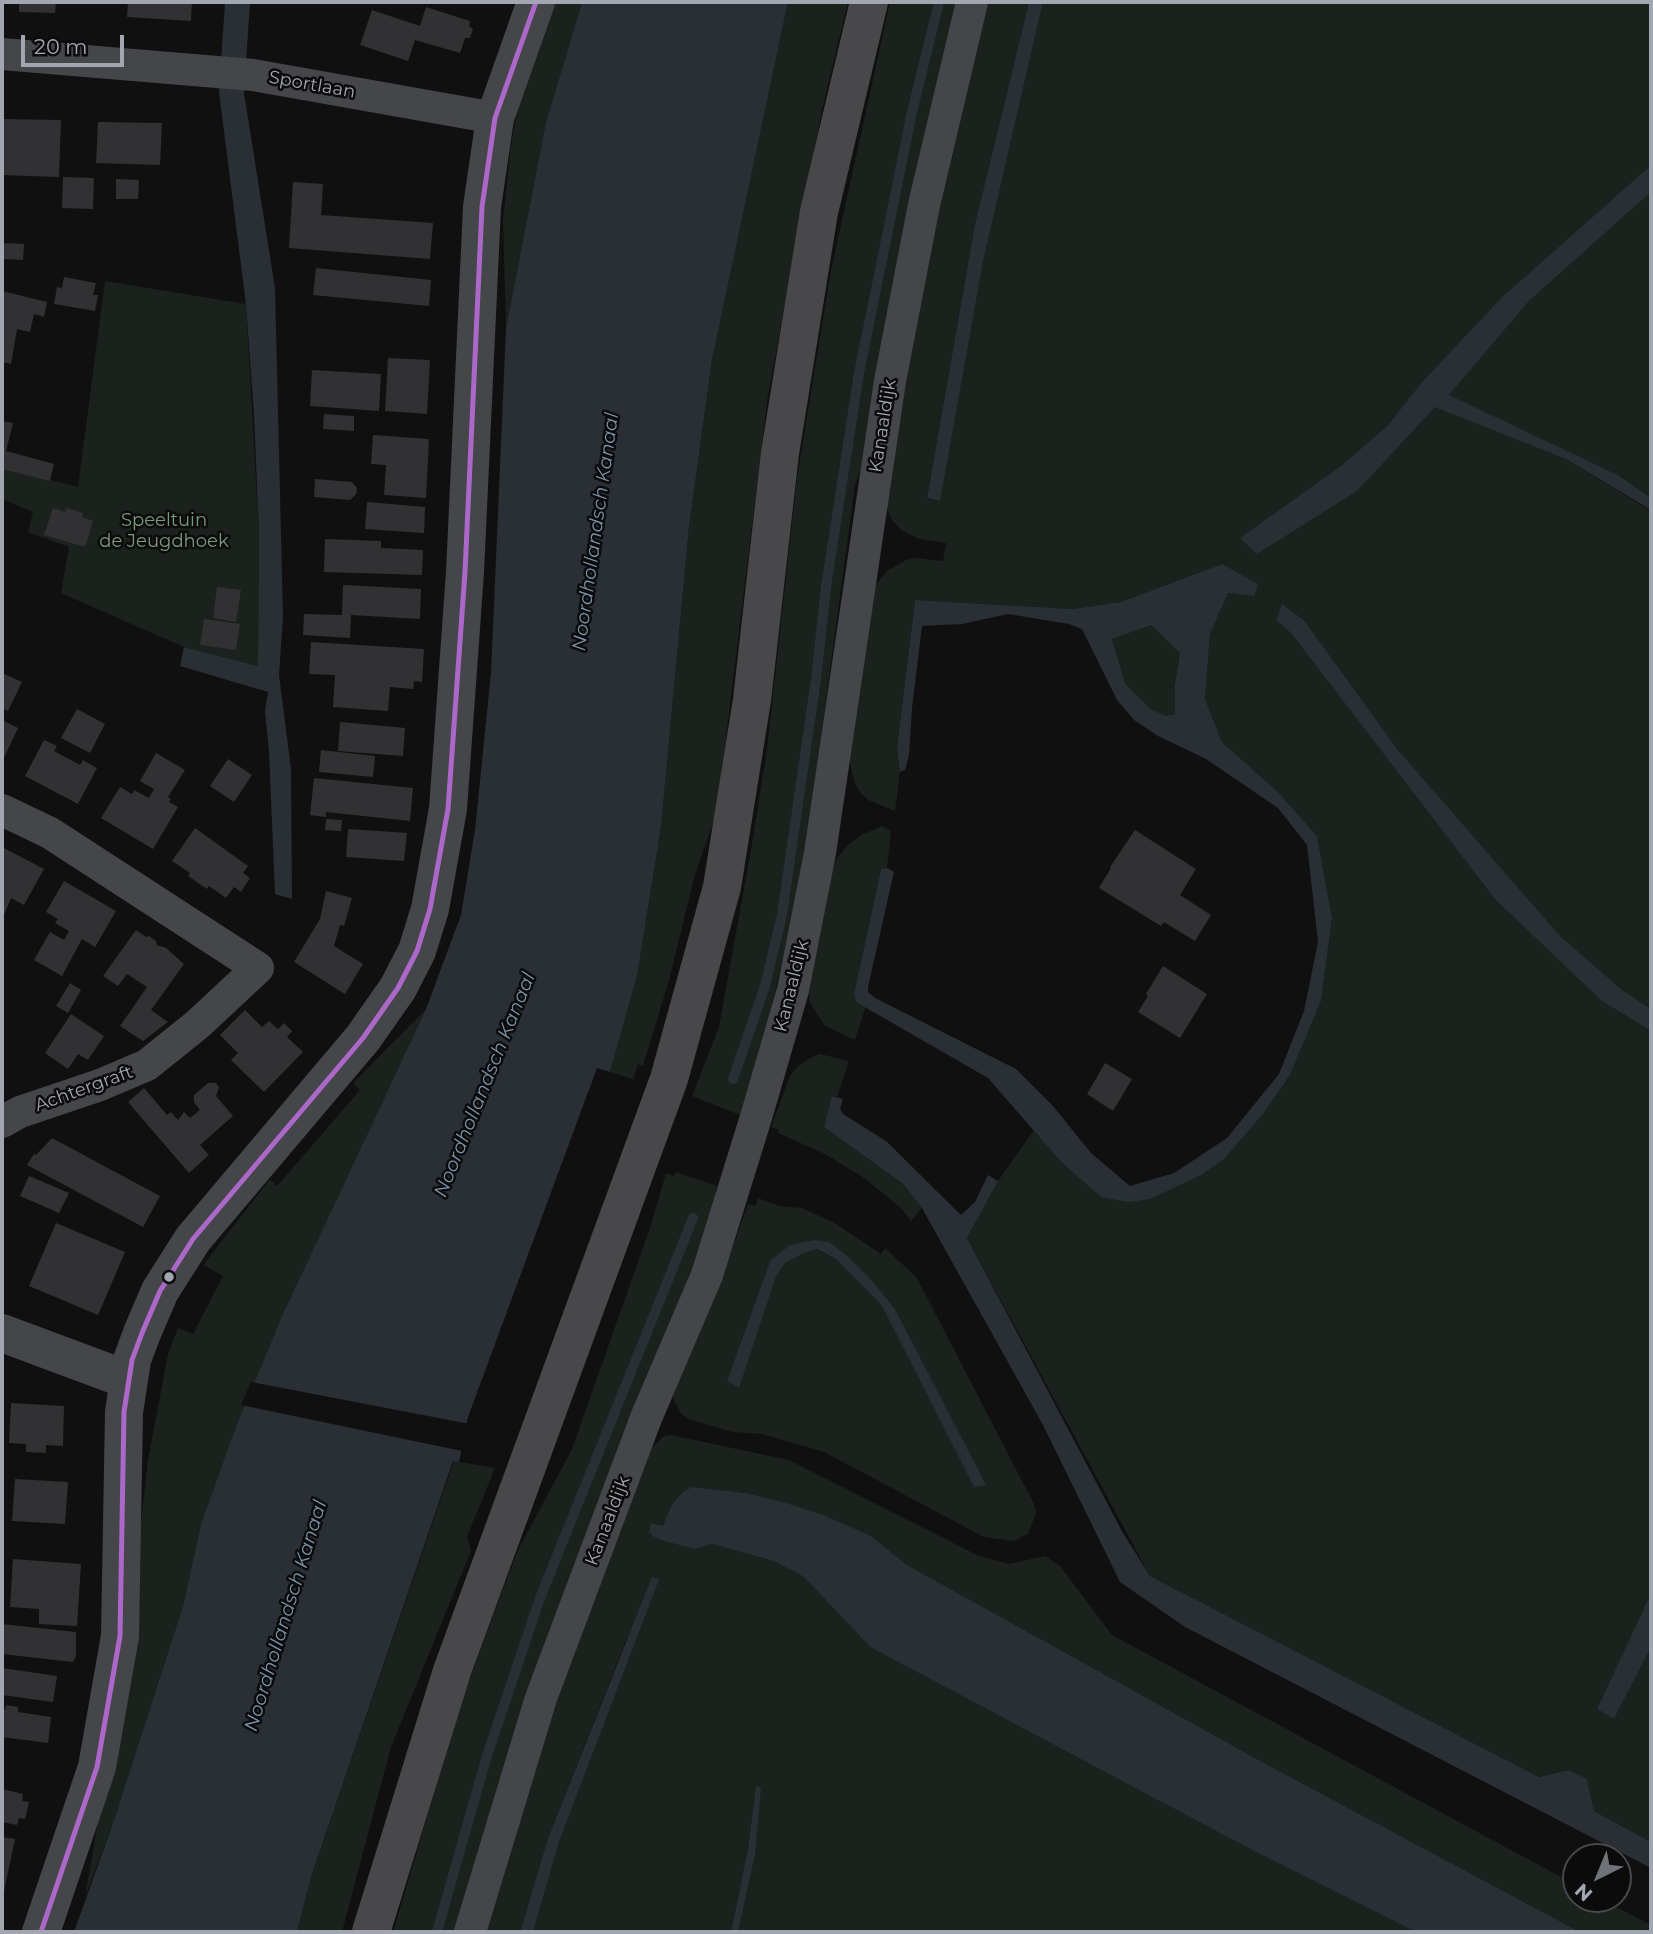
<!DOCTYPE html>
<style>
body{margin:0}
#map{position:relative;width:1653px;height:1934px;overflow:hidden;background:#101011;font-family:Montserrat,sans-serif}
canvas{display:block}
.frame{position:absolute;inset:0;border:4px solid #a2a6b1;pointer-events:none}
.north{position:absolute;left:1562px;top:1843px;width:70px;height:70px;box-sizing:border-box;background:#0b0b0c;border:2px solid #47494e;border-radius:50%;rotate:223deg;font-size:19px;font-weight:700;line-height:28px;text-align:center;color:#a2a6b1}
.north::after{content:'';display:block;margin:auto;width:24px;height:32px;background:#6f7279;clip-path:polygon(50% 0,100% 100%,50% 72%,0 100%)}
.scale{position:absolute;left:21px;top:35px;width:103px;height:32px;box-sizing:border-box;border:4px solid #a2a6b1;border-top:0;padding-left:9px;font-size:21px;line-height:24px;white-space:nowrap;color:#a2a6b1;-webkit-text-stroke:5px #0b0b0c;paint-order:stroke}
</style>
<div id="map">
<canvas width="1653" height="1934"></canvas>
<div class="frame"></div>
<div class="north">N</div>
<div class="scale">20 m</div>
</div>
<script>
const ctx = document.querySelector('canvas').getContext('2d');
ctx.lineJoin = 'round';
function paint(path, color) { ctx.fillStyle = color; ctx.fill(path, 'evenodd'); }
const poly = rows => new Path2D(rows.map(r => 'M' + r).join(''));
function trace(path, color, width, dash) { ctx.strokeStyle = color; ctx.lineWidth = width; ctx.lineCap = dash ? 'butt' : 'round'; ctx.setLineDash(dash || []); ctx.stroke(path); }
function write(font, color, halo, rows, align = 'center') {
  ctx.font = font + ' Montserrat,sans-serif'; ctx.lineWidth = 5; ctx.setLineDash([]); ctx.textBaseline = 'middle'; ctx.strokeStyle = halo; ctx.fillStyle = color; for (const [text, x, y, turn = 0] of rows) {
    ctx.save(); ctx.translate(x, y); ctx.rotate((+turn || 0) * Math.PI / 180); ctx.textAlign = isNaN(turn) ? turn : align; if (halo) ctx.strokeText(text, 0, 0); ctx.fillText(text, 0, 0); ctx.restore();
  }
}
paint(poly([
 [547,2,582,2,546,122,506,328,503,220,511,145,522,85],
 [788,2,848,2,822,110,768,395,717,811,695,875,669,980,643,1066,638,1064,633,1079,610,1072,637,976,661,827,689,527,712,360],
 [890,2,960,2,865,457,855,485,808,833,795,909,745,1117,692,1096,719,1027,752,844,767,749,797,478,831,270],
 [985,2,1029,2,975,224,927,498,939,501,983,262,1043,2,1651,2,1651,165,1501,298,1421,383,1388,425,1341,466,1257,554,1356,491,1435,406,1566,459,1651,511,1651,1009,1622,990,1560,937,1398,750,1304,620,1282,604,1276,620,1292,634,1602,1001,1651,1031,1651,1593,1597,1709,1614,1719,1651,1647,1651,1842,1594,1811,1587,1779,1569,1770,1539,1777,1150,1576,967,1238,998,1181,1034,1130,1062,1163,1101,1197,1225,1158,1263,1114,1290,1075,1321,1001,1332,918,1317,836,1278,792,1222,742,1205,699,1210,634,1228,593,1254,595,1222,564,1121,602,1073,609,915,600,897,748,900,772,895,811,868,800,859,791,854,781,849,759,873,588,887,571,906,560,917,558,943,561,946,543,919,539,901,530,892,520,883,500,932,229],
 [1651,192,1651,498,1618,475,1448,395,1529,301],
 [105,281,246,304,259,532,258,666,184,647,61,593,69,547,28,532,33,512,2,499,2,468,78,487],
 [1151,625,1180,653,1175,684,1175,714,1166,716,1152,711,1124,684,1112,638],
 [882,826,891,831,887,868,881,869,854,994,856,1002,866,1006,855,1040,825,1026,810,1003,808,989,832,871,837,858,848,845,861,835],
 [426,1009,282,1316,235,1429,201,1524,183,1606,112,1826,85,1897,125,1663,148,1460,168,1354,178,1328,193,1334,223,1276,203,1265,270,1179,277,1186,360,1090,353,1083],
 [820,1054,849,1061,837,1097,833,1096,824,1127,903,1184,922,1208,911,1221,901,1208,864,1178,827,1155,778,1133,779,1130,771,1127,790,1076,796,1068,810,1058],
 [676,1172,717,1186,715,1191,722,1193,683,1299,592,1517,562,1597,524,1707,457,1932,393,1932,461,1703,491,1621,518,1550,572,1449,650,1228,666,1173,674,1176],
 [758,1198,779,1206,802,1208,833,1222,881,1254,885,1248,917,1278,1034,1504,1036,1513,1028,1534,1013,1541,984,1537,824,1452,762,1434,733,1432,691,1420,681,1414,673,1398,676,1385,710,1297,732,1249,748,1204,755,1206],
 [829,1242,870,1278,895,1309,985,1485,974,1486,882,1306,836,1259,816,1249,802,1254,785,1263,776,1277,739,1387,727,1381,770,1261],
 [671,1435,789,1460,979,1556,1009,1564,1045,1556,1060,1566,1112,1635,1576,1885,1576,1899,1601,1899,1651,1925,1651,1932,1580,1932,1266,1764,907,1565,871,1536,783,1502,747,1493,692,1487,671,1506,663,1527,651,1524,649,1532,695,1549,712,1544,774,1561,804,1577,870,1647,1250,1849,1416,1932,738,1932,755,1855,756,1787,748,1848,731,1932,533,1932,559,1842,659,1580,625,1643,548,1838,520,1932,484,1932,571,1646,649,1450,664,1436],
 [454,1461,495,1468,467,1537,471,1551,391,1747,342,1932,297,1932,311,1877]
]), '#1b211c');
paint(poly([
 [225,2,250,2,244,93,275,288,283,617,279,675,291,769,292,899,275,894,269,751,265,711,268,692,180,666,184,647,258,666,259,532,254,415,246,304,219,92],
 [582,2,788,2,712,360,689,527,661,827,637,976,610,1072,597,1068,468,1417,459,1462,453,1461,311,1877,297,1932,74,1932,112,1826,183,1606,201,1524,235,1429,282,1316,426,1009,461,915,475,830,491,673,506,328,546,122],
 [1029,2,1043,2,983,262,940,501,927,498,975,224],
 [1651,165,1651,192,1529,301,1449,395,1618,475,1651,498,1651,510,1566,459,1435,407,1357,491,1257,554,1240,538,1341,466,1388,425,1421,383,1501,298],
 [1222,564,1258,584,1254,596,1228,593,1210,634,1205,699,1222,742,1278,792,1317,836,1332,918,1321,1001,1290,1075,1263,1114,1225,1158,1201,1175,1150,1199,1129,1202,1101,1197,1062,1163,988,1078,856,1002,854,994,881,869,887,868,894,872,868,987,868,992,875,998,1016,1069,1053,1106,1091,1153,1130,1186,1174,1173,1227,1138,1279,1074,1304,1011,1318,942,1307,845,1278,808,1206,759,1158,736,1134,720,1117,700,1082,629,1069,624,1008,614,962,624,922,626,912,708,909,755,905,770,900,772,897,748,915,600,1073,609,1121,602],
 [1151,625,1180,653,1175,684,1175,714,1166,716,1152,710,1125,684,1112,639],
 [1282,604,1304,620,1398,750,1560,936,1622,990,1651,1009,1651,1031,1602,1001,1495,899,1292,634,1276,620],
 [832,1096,843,1099,840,1109,843,1114,886,1141,961,1215,975,1202,988,1175,998,1181,967,1238,1123,1533,1150,1576,1539,1777,1569,1770,1587,1779,1594,1811,1651,1842,1651,1868,1185,1627,1120,1582,1043,1425,922,1208,903,1184,824,1127],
 [814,1240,829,1242,846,1255,870,1278,895,1309,986,1485,974,1487,882,1306,836,1259,817,1249,802,1254,785,1263,776,1277,739,1388,727,1381,770,1261,790,1245],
 [692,1487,747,1493,783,1502,823,1515,871,1536,907,1565,1266,1764,1580,1932,1416,1932,1250,1849,870,1647,804,1577,774,1561,712,1544,695,1549,661,1540,653,1536,649,1532,651,1523,663,1526,671,1506,683,1492],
 [652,1577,659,1580,559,1842,533,1932,520,1932,548,1838],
 [1651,1593,1651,1647,1614,1719,1597,1709],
 [756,1786,761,1788,755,1855,738,1932,731,1932,748,1848]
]), '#292f35');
paint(poly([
 [251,1382,470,1424,468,1433,462,1451,241,1405]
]), '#101011');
trace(poly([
 [733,1079,765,986,782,915,816,679,826,587,859,373,912,112,939,2],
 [437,1932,486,1759,540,1598,693,1218]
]), '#292f35', 10);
paint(poly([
 [19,2,56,2,55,13,19,12],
 [128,2,192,2,191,21,127,17],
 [426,7,470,21,469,26,473,29,470,38,465,38,460,53,415,40,408,61,360,45,372,10,420,26],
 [2,119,61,120,59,177,2,175],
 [98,122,162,123,160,165,96,163],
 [63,177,94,178,93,209,62,208],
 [116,179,139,180,138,199,116,199],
 [293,182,323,184,321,215,433,223,430,259,289,248],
 [2,243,24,244,23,260,2,259],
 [316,268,431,280,429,306,313,295],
 [64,277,96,283,93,295,98,295,95,311,54,304,57,287,62,288],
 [2,291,47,302,44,317,34,314,30,332,17,329,11,364,2,362],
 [388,358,430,360,427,414,385,411],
 [312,370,381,374,379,411,310,406],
 [324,414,354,416,354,431,323,429],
 [2,421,13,423,6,451,54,464,50,481,2,469,4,452,2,452],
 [373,435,429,439,426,498,384,495,386,465,371,464],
 [315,479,352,482,357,488,356,494,350,500,314,497],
 [367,502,425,507,424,533,365,529],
 [53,508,65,512,67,508,83,513,82,517,93,521,85,547,44,535],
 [325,539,381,541,381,548,423,550,422,575,324,572],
 [343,585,421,589,420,619,351,615,350,638,303,635,304,614,342,615],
 [217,587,241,590,236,622,213,618],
 [204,619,240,624,236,650,200,645],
 [311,642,424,649,422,682,414,681,413,689,390,687,388,711,333,707,335,675,309,674],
 [2,673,22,682,8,711,2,708],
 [77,709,105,724,90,753,61,738],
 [2,720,18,728,2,762],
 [340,722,405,728,403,756,338,751],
 [44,740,57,746,54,751,80,765,83,760,97,768,78,804,25,776],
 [321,750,375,756,373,777,319,772],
 [156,753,185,770,168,797,171,799,169,802,178,807,153,849,101,818,120,787,132,794,134,790,149,798,154,789,140,781],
 [228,759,252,775,234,802,210,786],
 [314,778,413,788,410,821,326,812,326,817,310,815],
 [326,819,342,820,341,831,325,830],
 [195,828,248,866,243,873,250,878,241,892,234,887,226,898,209,886,207,889,188,876,190,873,172,861],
 [348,829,407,833,404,861,346,857],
 [1135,830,1196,869,1180,895,1211,915,1195,941,1164,922,1161,926,1099,888,1111,868,1110,867],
 [2,847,44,869,24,905,11,898,2,920],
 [64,881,116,911,95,947,82,939,62,976,34,960,50,932,64,940,69,931,55,923,58,919,46,912],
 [326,891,352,898,344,926,340,925,334,946,363,964,345,994,294,962,320,919],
 [136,930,146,937,149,936,156,941,157,945,166,948,184,964,151,1010,168,1022,143,1041,120,1026,147,987,127,974,118,986,103,976],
 [1163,966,1207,994,1180,1038,1138,1012,1148,996,1146,994],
 [70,983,81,990,68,1013,56,1006],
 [245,1010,262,1027,269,1021,278,1029,284,1023,292,1031,287,1037,303,1052,264,1092,231,1060,238,1053,220,1035],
 [71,1014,104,1036,88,1060,78,1054,68,1069,45,1053],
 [1105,1063,1132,1079,1113,1111,1087,1094],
 [208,1083,216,1083,219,1087,216,1096,233,1116,200,1145,209,1155,189,1173,128,1102,144,1088,167,1115,171,1112,178,1120,184,1112,190,1118,200,1110,194,1102,194,1095],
 [52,1138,160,1196,143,1227,27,1165,34,1154,36,1155],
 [29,1176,69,1193,59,1213,20,1196],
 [56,1223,125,1252,98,1315,29,1286],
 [11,1403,64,1406,63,1446,46,1445,46,1453,26,1452,26,1444,9,1443],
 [15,1479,68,1482,65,1524,12,1521],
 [13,1559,81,1564,77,1626,39,1624,39,1609,10,1607],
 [2,1624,76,1632,76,1656,73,1662,2,1654],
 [2,1668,57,1676,53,1702,2,1695],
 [6,1705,18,1707,18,1712,51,1717,48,1743,2,1737,2,1710,5,1710],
 [2,1789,23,1794,22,1801,29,1802,25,1819,19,1818,17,1825,2,1822],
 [2,1837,15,1839,3,1896,2,1896]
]), '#313133');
trace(poly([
 [2,54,253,75,495,118],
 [2,810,50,833,258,968,198,1024,147,1065,100,1085,20,1112,2,1122],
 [470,1932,541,1698,646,1418,707,1275,757,1114,793,990,820,853,890,381,924,205,972,2]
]), '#454649', 32);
trace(poly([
 [2,1333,128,1380],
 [41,1932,97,1767,120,1636,124,1412,132,1360,142,1333,160,1291,193,1239,363,1038,398,988,417,951,430,909,448,809,465,572,482,207,495,118,536,2]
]), '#454649', 38);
trace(poly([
 [371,1932,452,1671,669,1079,722,887,752,700,780,453,819,212,869,2]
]), '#48484b', 38);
trace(poly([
 [41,1932,97,1767,120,1636,124,1412,132,1360,142,1333,160,1291,193,1239,363,1038,398,988,417,951,430,909,448,809,465,572,482,207,495,118,536,2]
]), '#ac68c9', 5);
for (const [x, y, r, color] of [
 [169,1277,6,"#a2a6b1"]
]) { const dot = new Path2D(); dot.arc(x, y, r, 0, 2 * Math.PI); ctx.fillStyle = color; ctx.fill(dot); trace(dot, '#0b0b0c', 2.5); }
write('18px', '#a2a6b1', '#0b0b0c', [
 ["Sportlaan",312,85,10],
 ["Kanaaldijk",883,426,-81],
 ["Kanaaldijk",792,986,-76],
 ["Achtergraft",84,1089,-20],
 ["Kanaaldijk",608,1521,-69]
]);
write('18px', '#7b9b7d', '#0b0b0c', [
 ["Speeltuin",164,521],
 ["de Jeugdhoek",164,542]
]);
write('italic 19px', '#7b93aa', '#0b0b0c', [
 ["Noordhollandsch Kanaal",596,532,-82],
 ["Noordhollandsch Kanaal",485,1085,-68],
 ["Noordhollandsch Kanaal",286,1616,-73]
]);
</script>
